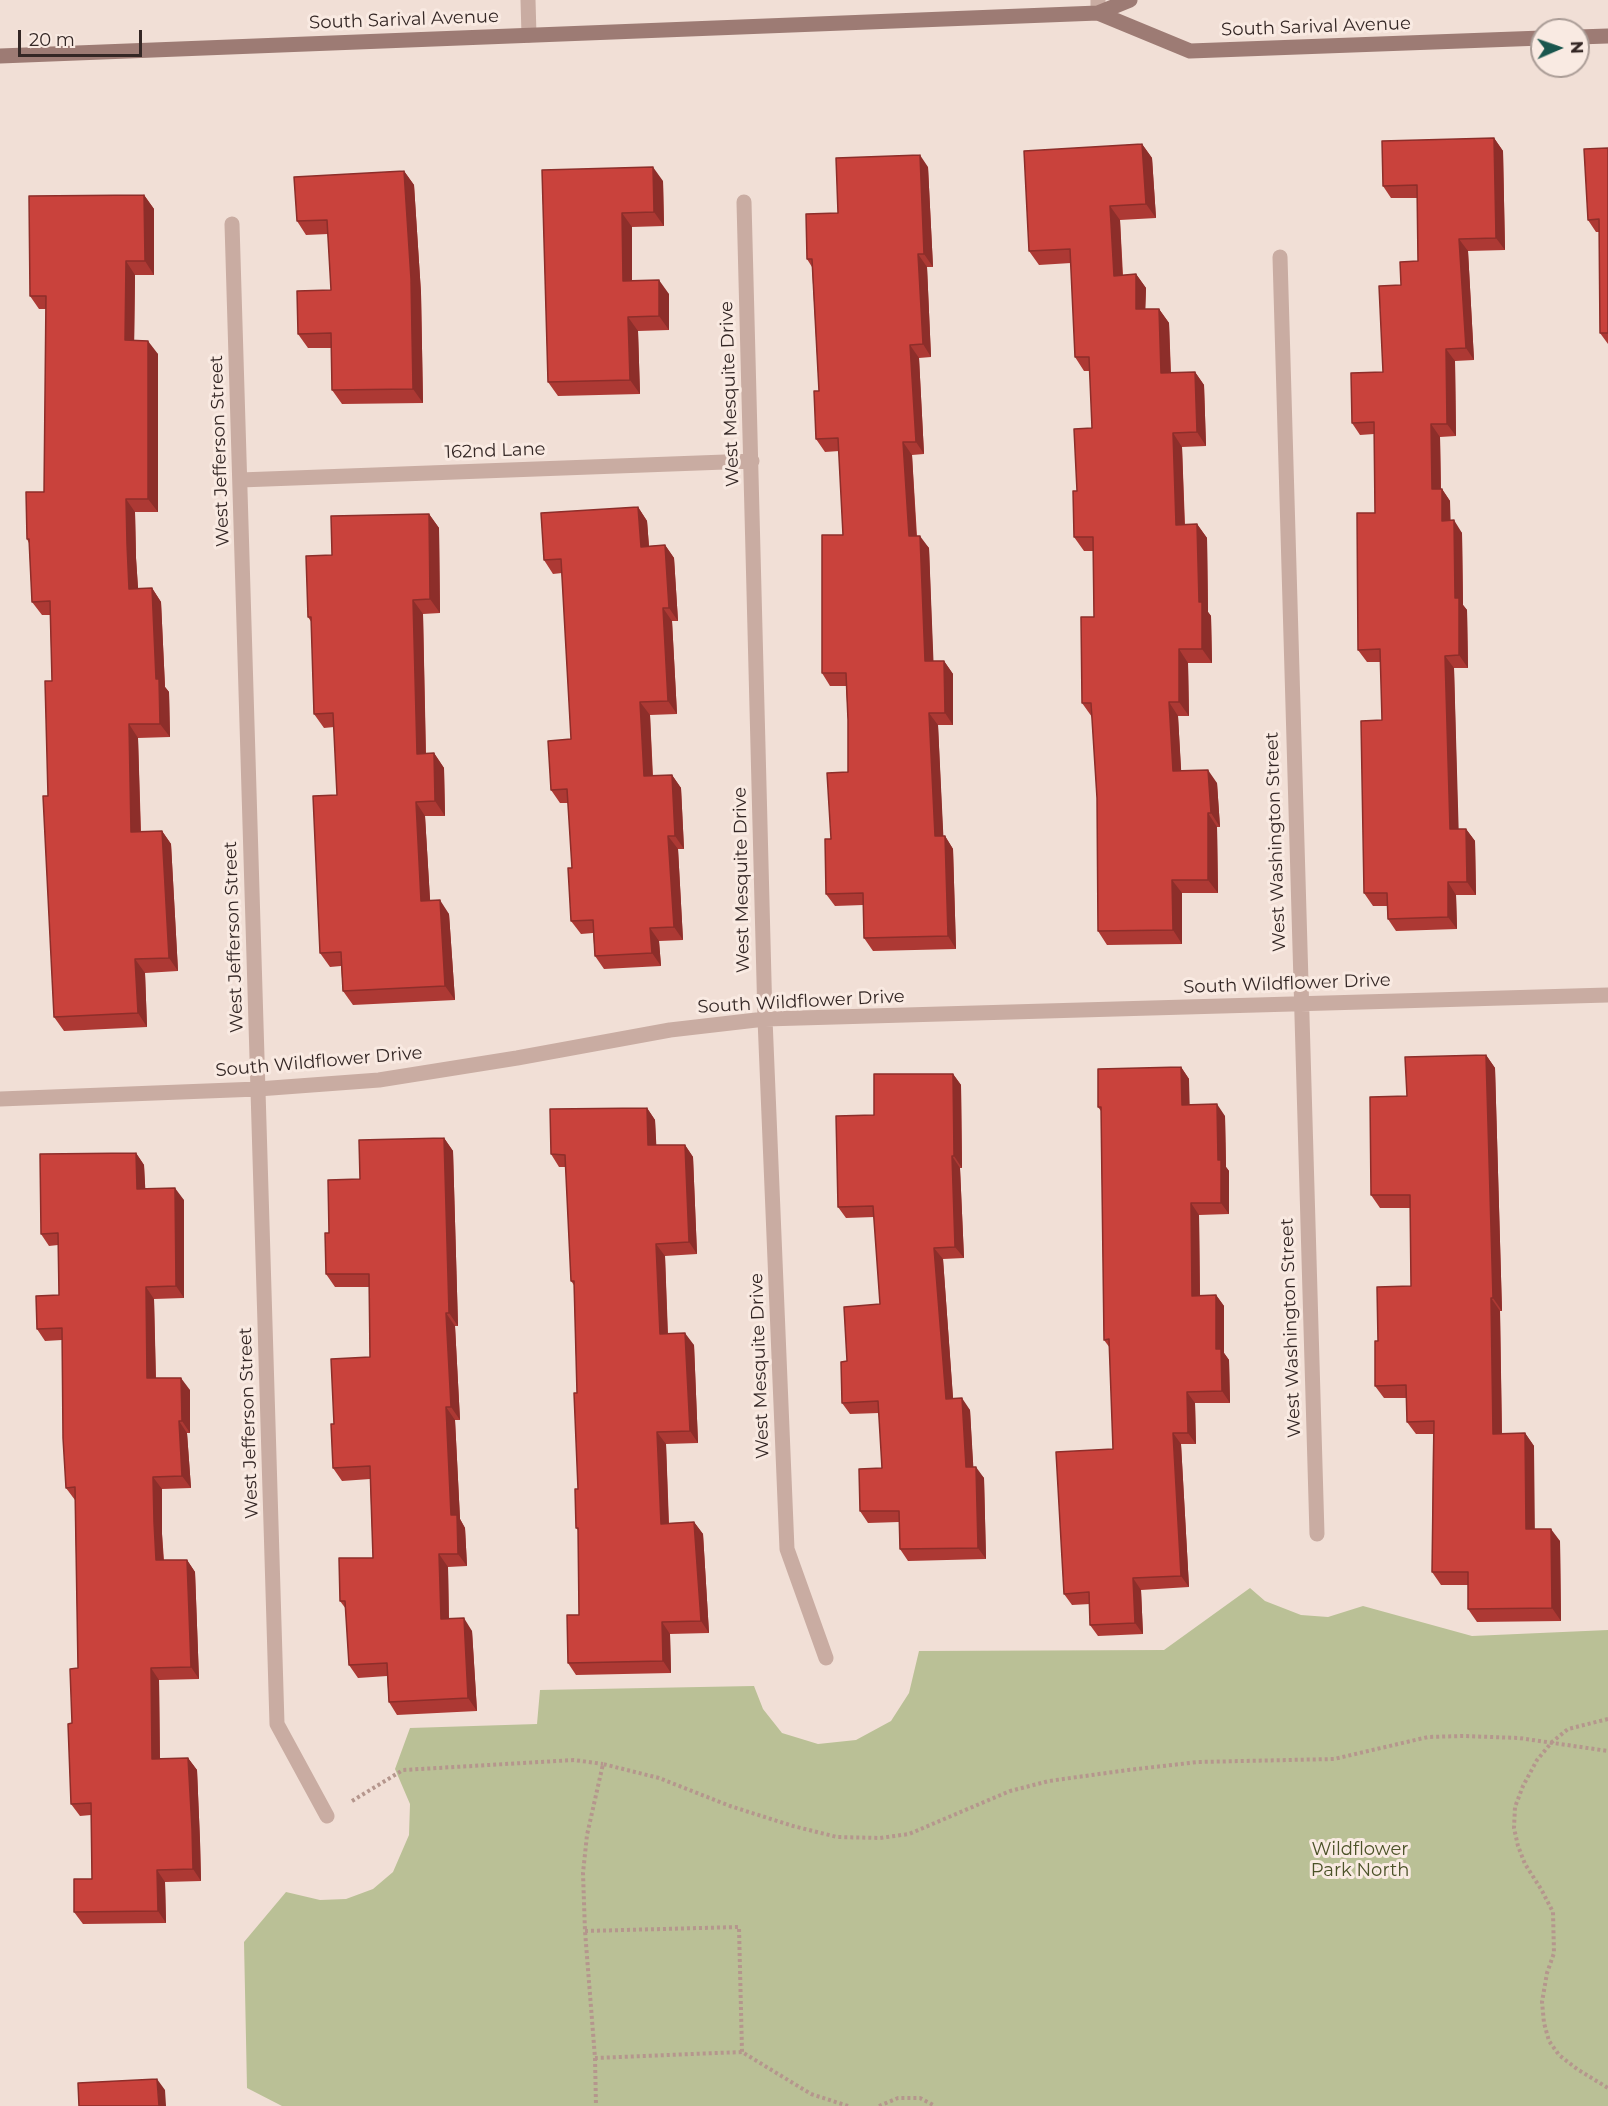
<!DOCTYPE html>
<style>
body{margin:0}
#map{position:relative;width:1608px;height:2106px;overflow:hidden;background:#f1dfd6;font-family:Montserrat,sans-serif}
canvas{display:block}
.north{position:absolute;left:1530px;top:18px;width:60px;height:60px;box-sizing:border-box;background:#f9eae2;border:2px solid #aa9c96;border-radius:50%;rotate:88deg;font-size:16px;font-weight:700;line-height:24px;text-align:center;color:#342725}
.north::after{content:'';display:block;margin:auto;width:21px;height:27px;background:#1a564e;clip-path:polygon(50% 0,100% 100%,50% 72%,0 100%)}
.scale{position:absolute;left:18px;top:30px;width:124px;height:27px;box-sizing:border-box;border:3px solid #342725;border-top:0;padding-left:8px;font-size:18px;line-height:21px;white-space:nowrap;color:#342725;-webkit-text-stroke:4px #f9eae2;paint-order:stroke}
</style>
<div id="map">
<canvas width="1608" height="2106"></canvas>
<div class="north">N</div>
<div class="scale">20 m</div>
</div>
<script>
const ctx = document.querySelector('canvas').getContext('2d');
ctx.lineJoin = 'round';
function paint(path, color) { ctx.fillStyle = color; ctx.fill(path, 'evenodd'); }
const poly = rows => new Path2D(rows.map(r => 'M' + r).join(''));
function trace(path, color, width, dash) { ctx.strokeStyle = color; ctx.lineWidth = width; ctx.lineCap = dash ? 'butt' : 'round'; ctx.setLineDash(dash || []); ctx.stroke(path); }
function write(font, color, halo, rows, align = 'center') {
  ctx.font = font + ' Montserrat,sans-serif'; ctx.lineWidth = 6; ctx.setLineDash([]); ctx.textBaseline = 'middle'; ctx.strokeStyle = halo; ctx.fillStyle = color; for (const [text, x, y, turn = 0] of rows) {
    ctx.save(); ctx.translate(x, y); ctx.rotate((+turn || 0) * Math.PI / 180); ctx.textAlign = isNaN(turn) ? turn : align; if (halo) ctx.strokeText(text, 0, 0); ctx.fillText(text, 0, 0); ctx.restore();
  }
}
paint(poly([
 [1250,1588,1265,1601,1301,1615,1328,1617,1363,1606,1472,1636,1608,1630,1608,2106,282,2106,247,2088,244,1942,286,1892,320,1900,346,1899,373,1889,393,1872,409,1835,410,1804,395,1769,410,1728,537,1724,540,1690,754,1686,763,1709,782,1733,818,1744,856,1740,891,1721,909,1693,919,1651,1164,1650]
]), '#bac096');
trace(poly([
 [1608,1719,1568,1729,1552,1742,1537,1760,1523,1786,1515,1807,1514,1828,1518,1846,1525,1864,1541,1889,1553,1912,1554,1953,1547,1973,1542,2002,1544,2023,1549,2041,1559,2055,1577,2069,1608,2088],
 [352,1801,403,1770,574,1760,603,1764],
 [585,1931,739,1927,742,2052],
 [595,2058,596,2106],
 [848,2106,811,2094,742,2052,595,2058,585,1931,583,1873,587,1835,603,1764,659,1778,730,1806,793,1826,837,1837,880,1838,909,1834,1010,1791,1049,1781,1128,1770,1198,1762,1334,1759,1428,1737,1463,1736,1519,1738,1608,1751],
 [879,2106,898,2098,920,2098,935,2106]
]), '#b5968d', 4, [3, 3]);
trace(poly([
 [528,0,529,35],
 [1098,0,1098,13],
 [744,202,765,1019,787,1549,826,1658],
 [232,224,277,1724,327,1816],
 [1280,257,1317,1534],
 [240,480,752,461],
 [0,1099,258,1089,379,1080,517,1058,670,1030,765,1019,1608,995]
]), '#c9aca2', 15);
trace(poly([
 [1098,13,1190,51,1542,38],
 [1578,37,1608,36],
 [0,56,1098,13,1130,0]
]), '#9d7b74', 15);
paint(poly([
 [1494,138,1503,151,1505,250,1468,251,1474,360,1455,361,1456,436,1440,437,1441,489,1442,489,1450,501,1450,520,1462,533,1463,605,1467,610,1468,668,1454,668,1458,829,1466,829,1475,841,1476,895,1456,895,1457,929,1396,931,1388,919,1387,906,1373,906,1364,893,1382,720,1381,662,1367,662,1358,650,1375,513,1374,434,1360,435,1352,423,1383,372,1401,285,1418,261,1417,198,1391,198,1383,186],
 [1142,144,1152,158,1156,218,1120,220,1123,275,1136,274,1146,288,1145,309,1159,309,1169,323,1171,373,1195,372,1204,385,1206,446,1182,447,1185,525,1197,524,1207,538,1208,612,1211,616,1212,663,1188,663,1189,716,1178,716,1181,771,1217,783,1220,827,1217,827,1218,893,1182,893,1182,944,1107,945,1098,931,1097,798,1092,717,1082,703,1094,617,1093,551,1084,551,1074,537,1077,491,1092,428,1090,371,1084,371,1075,357,1071,263,1039,265,1029,251],
 [1608,148,1608,344,1600,333,1599,232,1596,232,1588,220],
 [928,167,933,267,927,267,931,357,919,358,924,454,912,455,917,536,929,548,933,661,944,661,953,674,953,725,938,725,943,836,945,836,953,849,956,949,873,951,864,938,863,905,835,906,826,894,831,839,848,772,848,720,846,686,830,686,822,673,843,535,839,451,825,452,816,439,819,391,812,267,807,259,838,213],
 [542,170,663,181,664,226,632,227,632,281,669,294,669,330,638,331,640,394,558,396,548,382],
 [404,171,414,185,421,293,423,403,342,404,332,390,331,348,308,348,298,334,331,290,328,234,306,235,297,221],
 [144,195,154,209,154,275,135,275,134,341,158,354,158,512,135,512,136,558,138,589,152,588,161,602,165,687,169,692,170,737,138,738,141,832,162,831,171,844,178,971,145,973,147,1027,64,1031,54,1017,48,796,52,681,50,615,42,615,32,602,29,543,27,539,44,492,46,309,39,309,30,296],
 [638,507,647,521,649,546,665,545,674,558,678,621,672,621,677,714,650,715,653,776,672,775,681,788,684,849,678,849,683,940,659,941,661,966,604,969,595,956,593,933,581,934,571,921,572,868,568,803,560,803,551,790,571,739,562,573,553,574,544,560],
 [429,514,439,528,440,613,423,614,426,754,434,753,444,768,445,816,425,816,430,901,449,914,455,1000,353,1005,343,991,341,966,330,967,320,953,337,795,334,727,324,728,314,714,312,623,308,617,332,555],
 [1486,1055,1495,1068,1502,1311,1500,1311,1502,1433,1525,1433,1534,1446,1534,1529,1560,1541,1561,1621,1477,1622,1468,1609,1468,1585,1441,1585,1432,1572,1433,1434,1416,1434,1407,1422,1407,1398,1384,1398,1375,1386,1378,1341,1411,1286,1410,1208,1380,1208,1371,1195,1407,1096],
 [1181,1067,1189,1079,1189,1105,1225,1116,1226,1167,1229,1171,1229,1214,1199,1215,1200,1295,1216,1295,1224,1306,1224,1353,1229,1360,1230,1403,1195,1403,1196,1444,1181,1444,1189,1587,1141,1590,1143,1634,1098,1636,1090,1625,1090,1604,1072,1605,1064,1594,1113,1449,1110,1348,1104,1340,1101,1111,1098,1107],
 [953,1074,961,1085,962,1168,960,1168,964,1258,943,1259,953,1399,970,1410,973,1467,984,1478,986,1559,908,1561,900,1549,899,1522,868,1523,860,1511,882,1468,879,1413,850,1414,842,1403,880,1304,874,1217,846,1218,838,1207,874,1115],
 [647,1108,655,1120,656,1145,685,1145,693,1157,697,1254,665,1256,668,1334,694,1345,698,1443,666,1444,669,1523,694,1522,703,1534,709,1633,670,1634,671,1673,576,1675,568,1663,579,1615,578,1530,576,1528,578,1489,577,1393,574,1285,571,1281,566,1167,559,1167,551,1154],
 [444,1138,453,1151,458,1326,455,1326,460,1420,455,1420,460,1519,465,1528,467,1566,448,1567,449,1619,472,1631,477,1711,397,1715,389,1702,387,1676,358,1678,349,1665,346,1609,340,1601,373,1558,370,1479,342,1481,333,1468,334,1424,370,1357,369,1287,335,1287,326,1274,329,1233,360,1179],
 [136,1153,144,1165,145,1189,184,1200,184,1298,154,1299,156,1378,190,1390,190,1433,187,1433,191,1488,162,1489,162,1534,164,1560,187,1560,195,1572,199,1679,159,1680,160,1759,188,1758,197,1770,200,1841,201,1881,165,1882,166,1923,83,1924,74,1912,92,1879,91,1815,80,1816,71,1804,72,1723,78,1668,75,1500,66,1488,62,1340,45,1341,37,1329,59,1295,58,1245,49,1246,41,1234]
]), '#ad3934');
paint(poly([
 [1494,138,1503,151,1505,250,1496,238],
 [1142,144,1152,158,1156,218,1146,204],
 [920,155,928,167,933,267,924,254],
 [653,167,663,181,664,226,654,212],
 [404,171,414,185,421,293,423,403,413,389],
 [144,195,154,209,154,275,145,261],
 [1110,206,1120,220,1123,289,1114,276],
 [622,213,632,227,632,295,623,281],
 [1459,239,1468,251,1474,360,1466,348],
 [918,254,927,267,931,357,923,344],
 [126,261,135,275,134,354,125,340],
 [1136,274,1146,288,1145,322,1136,309],
 [659,280,669,294,669,330,659,316],
 [1159,309,1169,323,1171,387,1161,373],
 [628,317,638,331,640,394,630,380],
 [148,341,158,354,158,512,148,499],
 [910,345,919,358,924,454,916,442],
 [1446,349,1455,361,1456,436,1447,424],
 [1195,372,1204,385,1206,446,1197,432],
 [1431,424,1440,437,1441,501,1432,489],
 [1173,433,1182,447,1185,539,1176,525],
 [903,442,912,455,917,548,909,536],
 [1442,489,1450,501,1451,533,1442,521],
 [126,499,135,512,136,558,139,602,129,589,127,544],
 [638,507,647,521,650,560,641,547],
 [429,514,439,528,440,613,430,599],
 [1454,520,1462,533,1463,605,1467,610,1468,668,1459,655,1455,598],
 [1197,524,1207,538,1208,612,1211,616,1212,663,1202,649,1199,602],
 [920,536,929,548,934,674,925,661],
 [665,545,674,558,678,621,669,608],
 [152,588,161,602,165,687,169,692,170,737,160,724,156,679],
 [413,600,423,614,426,768,417,754],
 [663,608,672,621,677,714,668,701],
 [1179,649,1188,663,1189,716,1179,702],
 [1445,656,1454,668,1459,841,1450,829],
 [944,661,953,674,953,725,945,713],
 [640,702,650,715,653,789,644,776],
 [1169,702,1178,716,1182,785,1173,771],
 [929,713,938,725,944,849,935,836],
 [129,724,138,738,141,846,131,832],
 [434,753,444,768,445,816,435,801],
 [1208,770,1217,783,1220,827,1211,813],
 [672,775,681,788,684,849,675,836],
 [416,802,425,816,431,915,421,901],
 [1208,813,1217,827,1218,893,1208,880],
 [1466,829,1475,841,1476,895,1467,882],
 [162,831,171,844,178,971,169,958],
 [668,836,678,849,683,940,674,927],
 [945,836,953,849,956,949,948,936],
 [1172,880,1182,893,1182,944,1173,930],
 [1448,882,1456,895,1457,929,1448,917],
 [440,900,449,914,455,1000,445,986],
 [650,928,659,941,661,966,652,953],
 [135,959,145,973,147,1027,138,1013],
 [1486,1055,1495,1068,1502,1311,1493,1298],
 [1181,1067,1189,1079,1190,1116,1182,1105],
 [953,1074,961,1085,962,1168,954,1156],
 [1217,1104,1225,1116,1226,1167,1229,1171,1229,1214,1221,1203,1218,1160],
 [647,1108,655,1120,657,1157,648,1145],
 [444,1138,453,1151,458,1326,449,1313],
 [685,1145,693,1157,697,1254,689,1242],
 [136,1153,144,1165,146,1201,137,1189],
 [952,1156,960,1168,964,1258,955,1247],
 [175,1188,184,1200,184,1298,176,1286],
 [1191,1203,1199,1215,1200,1307,1192,1296],
 [656,1244,665,1256,668,1346,660,1334],
 [934,1248,943,1259,954,1411,946,1399],
 [146,1287,154,1299,156,1390,147,1378],
 [1216,1295,1224,1306,1224,1353,1229,1360,1230,1403,1222,1391,1216,1349],
 [1491,1298,1500,1311,1502,1446,1493,1434],
 [446,1313,455,1326,460,1420,451,1407],
 [685,1333,694,1345,698,1443,690,1431],
 [181,1378,190,1390,190,1433,182,1421],
 [1187,1392,1195,1403,1196,1444,1188,1433],
 [962,1398,970,1410,974,1478,966,1467],
 [446,1407,455,1420,460,1519,465,1528,467,1566,458,1554,451,1515],
 [179,1421,187,1433,191,1488,182,1476],
 [657,1432,666,1444,669,1536,661,1524],
 [1173,1433,1181,1444,1189,1587,1181,1576],
 [1525,1433,1534,1446,1535,1542,1526,1529],
 [976,1467,984,1478,986,1559,978,1548],
 [153,1477,162,1489,162,1534,164,1572,156,1560,154,1522],
 [694,1522,703,1534,709,1633,701,1621],
 [1551,1529,1560,1541,1561,1621,1552,1608],
 [439,1554,448,1567,449,1632,441,1619],
 [187,1560,195,1572,199,1679,191,1667],
 [1133,1578,1141,1590,1143,1634,1135,1623],
 [464,1618,472,1631,477,1711,468,1698],
 [662,1622,670,1634,671,1673,663,1661],
 [151,1668,159,1680,160,1771,152,1759],
 [188,1758,197,1770,200,1841,201,1881,193,1869],
 [157,1870,165,1882,166,1923,158,1911],
 [157,2079,165,2090,166,2106,159,2106]
]), '#8d2e2a');
const building = poly([
 [1494,138,1496,238,1459,239,1466,348,1446,349,1447,424,1431,424,1432,489,1442,489,1442,521,1454,520,1455,598,1459,598,1459,655,1445,656,1450,829,1466,829,1467,882,1448,882,1448,917,1388,919,1387,893,1364,893,1361,721,1382,720,1380,649,1358,650,1357,513,1375,513,1374,422,1352,423,1351,373,1383,372,1379,286,1401,285,1400,262,1418,261,1417,185,1383,186,1382,141,1494,138],
 [1142,144,1146,204,1110,206,1114,276,1136,274,1136,309,1159,309,1161,373,1195,372,1197,432,1173,433,1176,525,1197,524,1199,602,1202,602,1202,649,1179,649,1179,702,1169,702,1173,771,1208,770,1211,813,1208,813,1208,880,1172,880,1173,930,1098,931,1097,798,1091,703,1082,703,1081,617,1094,617,1093,537,1074,537,1073,491,1077,491,1074,429,1092,428,1089,357,1075,357,1070,249,1029,251,1024,151,1142,144],
 [1608,148,1608,333,1600,333,1599,219,1588,220,1584,149,1608,148],
 [920,155,924,254,918,254,923,344,910,345,916,442,903,442,909,536,920,536,925,661,944,661,945,713,929,713,935,836,945,836,948,936,864,938,863,893,826,894,825,839,831,839,827,773,848,772,848,720,846,673,822,673,822,535,843,535,838,438,816,439,814,391,819,391,812,259,807,259,806,214,838,213,836,158,920,155],
 [653,167,654,212,622,213,623,281,659,280,659,316,628,317,630,380,548,382,542,170,653,167],
 [404,171,411,279,413,389,332,390,331,333,298,334,297,291,331,290,327,220,297,221,294,177,404,171],
 [144,195,145,261,126,261,125,340,148,341,148,499,126,499,127,544,129,589,152,588,156,679,159,679,160,724,129,724,131,832,162,831,169,958,135,959,138,1013,54,1017,43,796,48,796,45,681,52,681,50,601,32,602,29,539,27,539,26,492,44,492,46,296,30,296,29,196,144,195],
 [638,507,641,547,665,545,669,608,663,608,668,701,640,702,644,776,672,775,675,836,668,836,674,927,650,928,652,953,595,956,593,920,571,921,568,868,572,868,567,789,551,790,548,741,571,739,561,559,544,560,541,513,638,507],
 [429,514,430,599,413,600,417,754,434,753,435,801,416,802,421,901,440,900,445,986,343,991,341,952,320,953,313,796,337,795,333,713,314,714,311,617,308,617,306,556,332,555,331,516,429,514],
 [1486,1055,1493,1298,1491,1298,1493,1434,1525,1433,1526,1529,1551,1529,1552,1608,1468,1609,1468,1572,1432,1572,1434,1421,1407,1422,1406,1385,1375,1386,1375,1341,1378,1341,1377,1287,1411,1286,1410,1195,1371,1195,1370,1097,1407,1096,1405,1057,1486,1055],
 [1181,1067,1182,1105,1217,1104,1218,1160,1221,1160,1221,1203,1191,1203,1192,1296,1216,1295,1216,1349,1221,1349,1222,1391,1187,1392,1188,1433,1173,1433,1181,1576,1133,1578,1135,1623,1090,1625,1089,1592,1064,1594,1056,1452,1113,1449,1109,1339,1104,1340,1101,1107,1098,1107,1098,1069,1181,1067],
 [874,1074,953,1074,954,1156,952,1156,955,1247,934,1248,946,1399,962,1398,966,1467,976,1467,978,1548,900,1549,899,1511,860,1511,859,1469,882,1468,878,1401,842,1403,841,1362,847,1361,844,1307,880,1304,873,1206,838,1207,836,1116,874,1115,874,1074],
 [647,1108,648,1145,685,1145,689,1242,656,1244,660,1334,685,1333,690,1431,657,1432,661,1524,694,1522,701,1621,662,1622,663,1661,568,1663,567,1615,579,1615,578,1528,576,1528,575,1489,578,1489,574,1393,577,1393,574,1281,571,1281,565,1155,551,1154,550,1109,647,1108],
 [444,1138,449,1313,446,1313,451,1407,446,1407,451,1515,457,1515,458,1554,439,1554,441,1619,464,1618,468,1698,389,1702,387,1663,349,1665,345,1601,340,1601,339,1558,373,1558,370,1466,333,1468,331,1424,334,1424,331,1359,370,1357,369,1274,326,1274,325,1233,329,1233,328,1180,360,1179,359,1140,444,1138],
 [136,1153,137,1189,175,1188,176,1286,146,1287,147,1378,181,1378,182,1421,179,1421,182,1476,153,1477,154,1522,156,1560,187,1560,191,1667,151,1668,152,1759,188,1758,192,1829,193,1869,157,1870,158,1911,74,1912,74,1879,92,1879,91,1803,71,1804,68,1724,72,1723,70,1669,78,1668,75,1487,66,1488,63,1438,62,1328,37,1329,36,1296,59,1295,58,1233,41,1234,40,1154,136,1153],
 [157,2079,159,2106,79,2106,78,2083,157,2079]
]);
paint(building, '#c9423c');
trace(building, '#8d2e2a', 1.5);
write('18px', '#342725', '#f9eae2', [
 ["South Sarival Avenue",404,20,-2],
 ["South Sarival Avenue",1316,27,-2],
 ["West Mesquite Drive",730,394,-92],
 ["West Jefferson Street",220,451,-92],
 ["162nd Lane",495,451,-2],
 ["West Washington Street",1276,842,-92],
 ["West Mesquite Drive",742,880,-91],
 ["West Jefferson Street",234,937,-92],
 ["South Wildflower Drive",1287,984,-2],
 ["South Wildflower Drive",801,1002,-3],
 ["South Wildflower Drive",319,1062,-5],
 ["West Washington Street",1291,1328,-92],
 ["West Mesquite Drive",760,1366,-92],
 ["West Jefferson Street",249,1423,-92]
]);
write('18px', '#4b5228', '#f9eae2', [
 ["Wildflower",1360,1850],
 ["Park North",1360,1871]
]);
</script>
